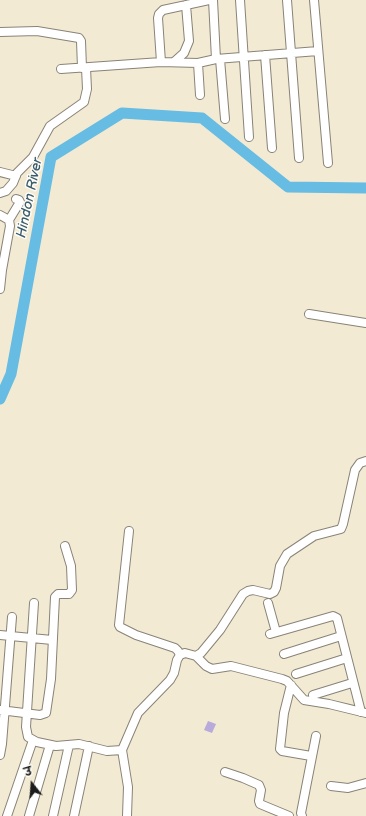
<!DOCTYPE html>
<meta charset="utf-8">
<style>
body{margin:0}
#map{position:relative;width:366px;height:816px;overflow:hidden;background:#f3ead3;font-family:"Balsamiq Sans","Playpen Sans Deva",sans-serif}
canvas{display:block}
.north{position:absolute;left:12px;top:764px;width:40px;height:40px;-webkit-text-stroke:3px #fdfcf7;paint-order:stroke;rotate:343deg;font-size:11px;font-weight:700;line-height:16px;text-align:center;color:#1c1c1c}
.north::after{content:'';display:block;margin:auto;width:14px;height:18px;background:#1c1c1c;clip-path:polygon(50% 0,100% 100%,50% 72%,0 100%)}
</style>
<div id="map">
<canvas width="366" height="816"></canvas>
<div class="north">उ</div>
</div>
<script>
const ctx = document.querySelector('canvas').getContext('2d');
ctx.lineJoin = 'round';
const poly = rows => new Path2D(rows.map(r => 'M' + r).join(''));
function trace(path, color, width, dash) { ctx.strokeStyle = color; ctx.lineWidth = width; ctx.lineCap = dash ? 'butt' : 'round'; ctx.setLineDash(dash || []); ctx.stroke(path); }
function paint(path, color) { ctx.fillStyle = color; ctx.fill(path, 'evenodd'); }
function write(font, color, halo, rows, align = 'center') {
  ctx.font = font + ' "Balsamiq Sans",sans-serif'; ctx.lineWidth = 3; ctx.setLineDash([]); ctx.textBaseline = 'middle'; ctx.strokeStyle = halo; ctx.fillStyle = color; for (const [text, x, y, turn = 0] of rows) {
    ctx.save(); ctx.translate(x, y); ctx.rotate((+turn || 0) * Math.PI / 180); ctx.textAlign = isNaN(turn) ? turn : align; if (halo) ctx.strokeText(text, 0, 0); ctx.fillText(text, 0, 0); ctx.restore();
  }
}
trace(poly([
 [0,399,11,374,51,157,122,113,202,118,288,187,366,188]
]), '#67bce3', 11);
paint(poly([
 [208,721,216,724,212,733,204,730]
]), '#b8abdc');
const minor = poly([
 [213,0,216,59],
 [240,0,249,137],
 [287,0,299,158],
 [314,0,328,163],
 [0,32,37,31,79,38,81,41,82,68],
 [265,55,272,148],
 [220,59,225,119],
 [161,62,158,18,159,14,163,10,209,0],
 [174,62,184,53,189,41,186,5],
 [198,63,200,95],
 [61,69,161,62,198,63,216,59,318,51],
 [0,172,16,176],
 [0,193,6,191,13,183,17,173,33,157,50,126,84,102,87,89,86,68],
 [0,215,9,220,10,226,2,270,0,289],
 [9,220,20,202,19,200,16,199],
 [309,314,366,323],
 [129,531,119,625,120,627,136,635,175,648,178,651,180,655],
 [34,603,26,727,28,737,37,742,56,746,79,744,107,751,122,750],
 [268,603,276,632],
 [270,634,333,616,337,618,361,712],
 [0,635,52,640],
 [284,654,341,636],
 [196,656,206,666,212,669,231,666,282,679,287,681,304,700,329,704,366,713],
 [296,674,347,658],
 [291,685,284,713,280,749,282,751,311,756],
 [313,695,352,683],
 [0,710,40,715,46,713,51,679,55,597,58,594,69,594,72,590,71,566,65,546],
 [0,755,2,744,12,617],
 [225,772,243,778,259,785,261,790,259,801,260,804,289,816],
 [331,786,348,788,366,783],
 [7,816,33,740],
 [29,816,50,745],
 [53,816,69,745],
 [74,816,89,746],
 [127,816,128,787,122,750,138,713,170,680,174,673,177,660,180,655,185,653,196,656,201,653,220,630,243,594,248,591,253,590,270,594,274,592,276,588,280,566,287,554,314,536,341,529,343,524,355,470,360,463,366,461],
 [302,816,301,813,316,736]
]);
trace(minor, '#888378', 10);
trace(minor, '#fff', 8);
write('italic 14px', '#3a5c6c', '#fdfcf7', [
 ["Hindon River",30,198,-78]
]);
</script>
